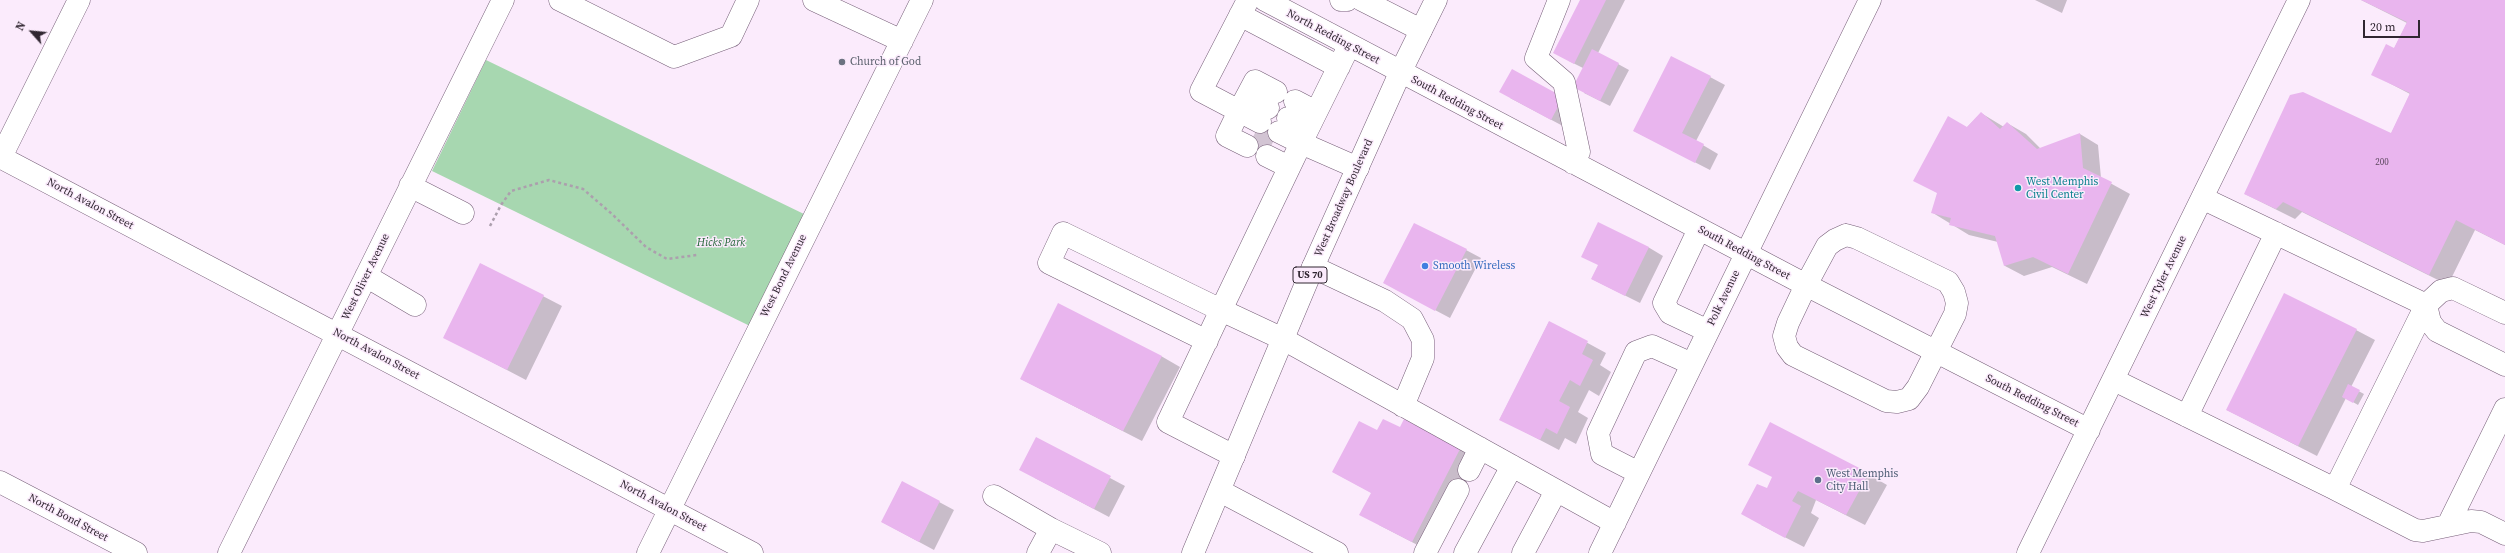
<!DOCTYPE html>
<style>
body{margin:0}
#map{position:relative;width:2505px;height:553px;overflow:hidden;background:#fbebfc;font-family:"Source Serif 4",serif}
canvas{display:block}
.north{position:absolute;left:12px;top:12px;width:40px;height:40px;-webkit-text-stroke:3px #fbebfc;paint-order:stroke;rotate:297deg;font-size:11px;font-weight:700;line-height:16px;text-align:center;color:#302631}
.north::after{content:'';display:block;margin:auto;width:14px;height:18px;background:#302631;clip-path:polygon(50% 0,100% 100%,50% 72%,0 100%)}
.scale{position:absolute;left:2363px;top:20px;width:57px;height:18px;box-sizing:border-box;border:2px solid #302631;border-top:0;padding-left:5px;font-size:12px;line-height:14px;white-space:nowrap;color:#302631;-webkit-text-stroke:3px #fbebfc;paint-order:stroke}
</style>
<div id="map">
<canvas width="2505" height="553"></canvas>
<div class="north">N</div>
<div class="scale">20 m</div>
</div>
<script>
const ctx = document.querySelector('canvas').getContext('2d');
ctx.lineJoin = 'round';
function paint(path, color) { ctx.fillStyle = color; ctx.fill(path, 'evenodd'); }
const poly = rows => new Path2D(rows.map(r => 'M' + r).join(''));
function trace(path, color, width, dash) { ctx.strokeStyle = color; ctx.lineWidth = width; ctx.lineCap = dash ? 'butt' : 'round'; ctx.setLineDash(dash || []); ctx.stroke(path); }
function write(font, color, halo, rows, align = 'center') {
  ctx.font = font + ' "Source Serif 4",serif'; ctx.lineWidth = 3; ctx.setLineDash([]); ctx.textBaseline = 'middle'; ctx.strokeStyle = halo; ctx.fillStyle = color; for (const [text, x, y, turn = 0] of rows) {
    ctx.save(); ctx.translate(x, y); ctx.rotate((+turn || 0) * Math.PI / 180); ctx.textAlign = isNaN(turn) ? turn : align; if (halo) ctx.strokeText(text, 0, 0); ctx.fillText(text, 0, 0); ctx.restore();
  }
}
paint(poly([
 [486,60,806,215,752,327,432,171]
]), '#a7d7b0');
paint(poly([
 [1581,0,1625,0,1598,53,1629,70,1610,106,1584,93,1583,68,1569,61],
 [2035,0,2067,0,2062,13],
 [2361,0,2505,0,2505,245,2475,230,2448,285,2302,212,2295,219,2245,194,2391,134,2410,94,2372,74,2394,49,2407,23],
 [1710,77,1725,85,1696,141,1718,154,1710,170,1634,131],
 [1510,98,1573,104,1561,125],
 [1981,113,2004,127,2007,123,2026,134,2041,149,2080,134,2098,145,2101,178,2130,194,2087,284,2052,267,2024,276,2005,266,1998,242,1969,235,1933,213,1938,193,1915,180],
 [1648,247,1663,256,1640,303,1592,279,1599,265,1583,256],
 [1466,250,1481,258,1450,318,1384,283],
 [481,264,562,306,526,380,444,337],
 [1549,322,1606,353,1600,365,1611,372,1599,396,1589,390,1578,412,1588,418,1576,444,1565,438,1559,450,1500,419],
 [2356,330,2375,340,2351,387,2364,394,2358,405,2346,398,2317,456,2227,410],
 [1161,356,1180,367,1142,441,1021,379],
 [1400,429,1460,449,1478,460,1431,552,1379,525,1372,493,1333,472,1378,432],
 [1037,439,1125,486,1109,517,1035,478],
 [1868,474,1887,485,1865,525,1816,500,1811,513,1819,518,1804,547,1761,525,1767,489],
 [902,482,954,510,934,550,882,522]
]), '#0003');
paint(poly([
 [1580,0,1606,0,1574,64,1553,53],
 [2361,0,2505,0,2505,245,2456,220,2429,275,2283,202,2276,209,2244,194,2290,95,2303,92,2391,133,2410,93,2371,75,2386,44,2394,48,2407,22],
 [1592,49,1619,63,1600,101,1573,87],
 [1671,56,1711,76,1682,133,1704,144,1695,163,1633,131],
 [1512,69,1563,97,1551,120,1499,92],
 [1981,112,2000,129,2007,122,2037,149,2080,133,2083,168,2112,182,2068,274,2033,257,2004,266,1995,236,1949,225,1951,218,1931,213,1937,193,1913,181,1948,116,1967,127],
 [1598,222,1649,247,1625,296,1591,279,1598,265,1581,257],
 [1414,223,1467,249,1435,311,1383,283],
 [480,263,544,295,507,370,443,338],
 [2284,293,2357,329,2298,446,2226,410],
 [1058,303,1162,356,1123,431,1020,379],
 [1549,321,1588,341,1582,354,1593,360,1580,386,1570,380,1559,401,1570,407,1557,434,1546,428,1540,440,1499,420],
 [2348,384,2360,390,2353,403,2342,397],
 [1383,419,1400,427,1404,419,1460,449,1412,542,1359,515,1371,493,1332,472,1359,421,1377,430],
 [1770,422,1869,473,1846,515,1798,491,1792,501,1801,506,1785,538,1741,514,1757,484,1767,488,1772,477,1748,465],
 [1036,437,1111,476,1094,509,1019,470],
 [902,481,940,501,919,542,881,522]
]), '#e9b5ee');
trace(poly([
 [1254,135,1272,144]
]), '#d2c4d3', 22, [22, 11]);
const minor = poly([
 [560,0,674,57,731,36,748,0],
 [814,0,902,41],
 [1248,0,1201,91,1260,122],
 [1265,0,1806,285,2089,430],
 [1341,0,1347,0],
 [1362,0,1421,30],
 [1559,0,1536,58,1564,82,1579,152,1573,163],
 [1240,15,1339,67],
 [1247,97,1268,108],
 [1295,101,1316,112],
 [1288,118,1308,128],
 [1279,132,1301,143,1349,46],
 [1247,146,1227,136,1239,111,1255,81,1276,92],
 [1267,156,1289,167],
 [0,157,752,553],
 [1,157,79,0],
 [410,186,463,213],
 [2202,198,2426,305,2430,322,2437,331,2505,365],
 [1699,229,1664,303,1670,313,1708,331],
 [1846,235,1857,238,1948,282,1954,292,1957,303,1955,314,1918,387,1909,399,1897,402,1886,401,1793,355,1787,347,1784,336,1788,323,1806,285,1827,246,1835,240,1846,235],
 [1313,267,1385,301,1412,319,1423,340,1423,358,1403,406],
 [366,276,415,305],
 [1207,341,1049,263,1063,233,1221,310,1301,143,1358,168],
 [2114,380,2335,489,2426,305,2441,291,2453,288,2505,313],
 [2187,416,2276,233],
 [1234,456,1168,422,1221,310,1283,339,1615,523],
 [1469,470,1480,448],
 [1639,473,1602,454,1598,433,1636,352,1652,346,1692,364],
 [0,482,136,553],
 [2335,489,2415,530,2423,531,2471,521,2481,522,2505,534],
 [1220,491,1337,553],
 [994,496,1051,529,1100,553],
 [2448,525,2505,409],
 [229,553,503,0],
 [648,553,922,0],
 [1038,553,1051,529],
 [1425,553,1458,490],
 [1465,553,1512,466],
 [1523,553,1556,491],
 [1600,553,1870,0],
 [2028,553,2299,0]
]);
const major = poly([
 [1193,553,1313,267,1400,73,1436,0]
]);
trace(minor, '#765f78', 23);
trace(major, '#765f78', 23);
trace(poly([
 [490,226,501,205,511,191,549,180,583,189,612,214,646,247,667,259,697,255]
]), '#ac9fad', 2.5, [3, 3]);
trace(minor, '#fff', 22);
trace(major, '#fff', 22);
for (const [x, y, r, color] of [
 [842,62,4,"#6b7280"],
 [2018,188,4,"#0f9aa8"],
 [1425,266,4,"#3f7fe0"],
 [1818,480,4,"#5c6f8a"]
]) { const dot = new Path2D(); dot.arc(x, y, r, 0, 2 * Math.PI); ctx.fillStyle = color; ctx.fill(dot); trace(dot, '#fbebfc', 1.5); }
write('9px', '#5e4a60', null, [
 ["200",2382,163]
]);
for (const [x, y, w] of [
 [1310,275,34]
]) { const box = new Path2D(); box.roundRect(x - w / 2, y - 8, w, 16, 3); ctx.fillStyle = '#fbebfc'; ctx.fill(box); trace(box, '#302631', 1); }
write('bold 10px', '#302631', null, [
 ["US 70",1310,275]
]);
write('11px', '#302631', '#fbebfc', [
 ["North Redding Street",1333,37,28],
 ["South Redding Street",1457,103,28],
 ["West Broadway Boulevard",1344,198,-66],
 ["North Avalon Street",90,204,28],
 ["South Redding Street",1744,253,28],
 ["West Bond Avenue",784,276,-64],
 ["West Oliver Avenue",366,277,-64],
 ["West Tyler Avenue",2164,277,-64],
 ["Polk Avenue",1724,298,-64],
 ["North Avalon Street",376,354,28],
 ["South Redding Street",2032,401,27],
 ["North Avalon Street",663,506,28],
 ["North Bond Street",68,518,28]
]);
write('11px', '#5b616d', '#fbebfc', [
 ["Church of God",850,62]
], 'left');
write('11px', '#0d838f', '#fbebfc', [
 ["West Memphis",2026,182],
 ["Civil Center",2026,195]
], 'left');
write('italic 11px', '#226537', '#fbebfc', [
 ["Hicks Park",721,243]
]);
write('11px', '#366cbe', '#fbebfc', [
 ["Smooth Wireless",1433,266]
], 'left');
write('11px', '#4e5e75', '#fbebfc', [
 ["West Memphis",1826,474],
 ["City Hall",1826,487]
], 'left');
</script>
